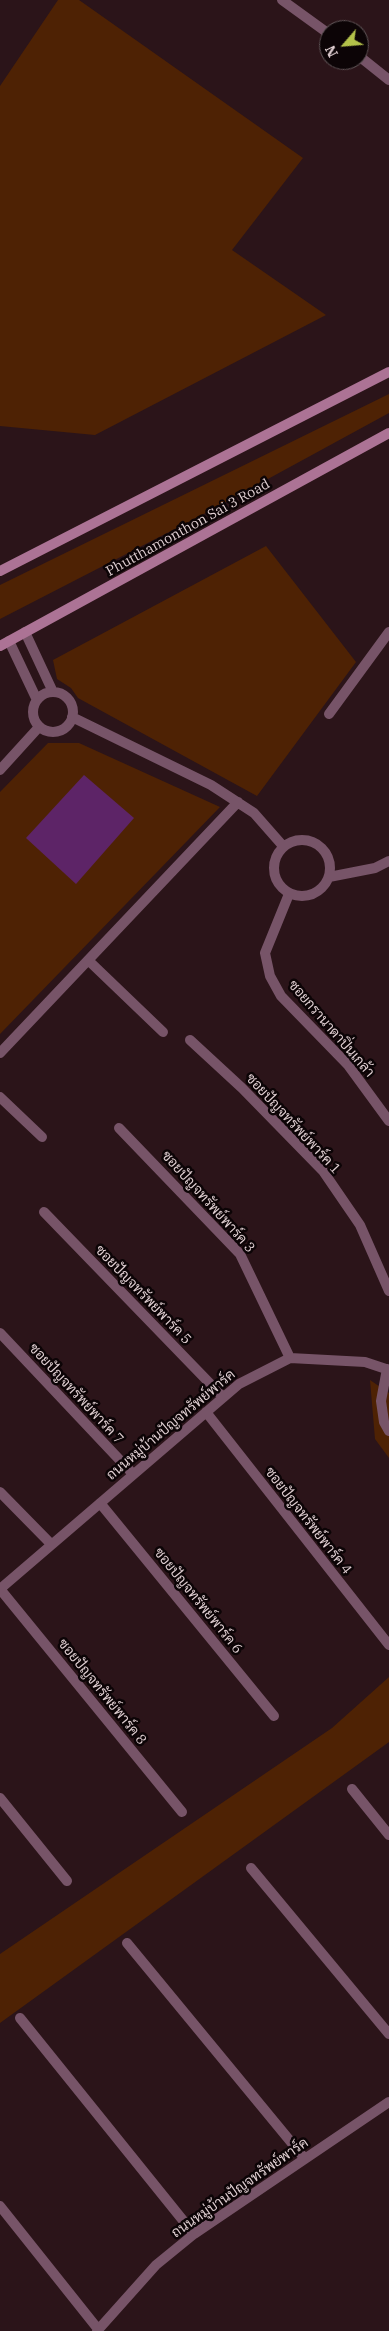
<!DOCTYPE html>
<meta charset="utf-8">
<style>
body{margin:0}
#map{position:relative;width:389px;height:2331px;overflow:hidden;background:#2b1419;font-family:"IBM Plex Serif",serif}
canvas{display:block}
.north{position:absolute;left:319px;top:20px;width:50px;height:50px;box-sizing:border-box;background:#0c0406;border:1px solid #605557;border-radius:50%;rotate:243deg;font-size:14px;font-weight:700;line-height:20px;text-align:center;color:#dfced1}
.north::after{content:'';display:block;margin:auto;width:18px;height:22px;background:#b4c24a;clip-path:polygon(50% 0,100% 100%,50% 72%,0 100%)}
</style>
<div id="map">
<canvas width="389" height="2331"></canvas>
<div class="north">N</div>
</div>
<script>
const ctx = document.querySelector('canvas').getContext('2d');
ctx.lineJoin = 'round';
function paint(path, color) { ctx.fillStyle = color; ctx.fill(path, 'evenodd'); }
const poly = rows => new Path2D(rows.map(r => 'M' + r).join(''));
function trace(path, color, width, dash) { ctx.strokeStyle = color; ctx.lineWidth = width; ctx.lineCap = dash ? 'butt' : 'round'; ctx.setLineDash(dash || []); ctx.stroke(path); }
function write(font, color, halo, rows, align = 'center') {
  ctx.font = font + ' "IBM Plex Serif",Sarabun,serif'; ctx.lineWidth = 5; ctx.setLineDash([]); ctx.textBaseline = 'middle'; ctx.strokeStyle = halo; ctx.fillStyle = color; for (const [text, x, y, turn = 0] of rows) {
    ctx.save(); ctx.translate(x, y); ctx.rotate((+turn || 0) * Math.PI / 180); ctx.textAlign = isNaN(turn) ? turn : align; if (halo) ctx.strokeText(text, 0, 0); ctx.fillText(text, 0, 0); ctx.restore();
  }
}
paint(poly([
 [58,0,79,0,303,158,232,250,326,315,95,435,0,426,0,86],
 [389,394,389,413,200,516,0,619,0,585],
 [266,546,356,662,257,796,78,698,71,688,57,679,53,660],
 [48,743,79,743,220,807,0,1034,0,792],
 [370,1380,389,1393,389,1458,375,1439],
 [389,1677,389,1742,0,2023,0,1954,332,1728]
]), '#4e2204');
paint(poly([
 [84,775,134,818,76,884,26,838]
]), '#5d2467');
trace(poly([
 [282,0,329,34],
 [359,56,389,80],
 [25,632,53,692],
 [9,641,37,700],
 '33 712a20 20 0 1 1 40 0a20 20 0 1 1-40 0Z',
 [329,714,389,632],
 [72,717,211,785,254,813,283,846],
 [0,770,39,727],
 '274 868a28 28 0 1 1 56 0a28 28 0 1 1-56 0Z',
 [329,877,375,868,389,861],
 [289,894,265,953,270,976,281,996,348,1065,389,1121],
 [89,961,163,1032],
 [190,1040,242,1088,323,1171,360,1225,389,1291],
 [0,1053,238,802],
 [0,1097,42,1137],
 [119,1128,240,1254,290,1358],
 [44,1212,223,1397],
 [0,1333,132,1473],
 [387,1369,381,1401,384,1422,389,1431],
 [206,1412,389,1645],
 [0,1492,51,1544],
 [100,1503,274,1716],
 [0,1589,239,1384,290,1358,365,1362,389,1370],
 [0,1589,182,1812],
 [352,1789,389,1835],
 [0,1798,67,1881],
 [251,1868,389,2034],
 [127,1943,305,2159],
 [20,2018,194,2234],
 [0,2206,98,2329],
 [97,2331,156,2265,194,2234,389,2102]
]), '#775468', 10);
trace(poly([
 [0,571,389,372],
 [0,646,389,433]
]), '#ac7395', 10);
write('14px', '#dfced1', '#0c0406', [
 ["Phutthamonthon Sai 3 Road",188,528,-29],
 ["ซอยกรานาดาปิ่นเกล้า",331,1029,49],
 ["ซอยปัญจทรัพย์พาร์ค 1",293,1124,47],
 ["ซอยปัญจทรัพย์พาร์ค 3",208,1202,48],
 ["ซอยปัญจทรัพย์พาร์ค 5",143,1295,46],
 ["ซอยปัญจทรัพย์พาร์ค 7",76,1394,47],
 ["ถนนหมู่บ้านปัญจทรัพย์พาร์ค",171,1425,-40],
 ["ซอยปัญจทรัพย์พาร์ค 4",308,1521,52],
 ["ซอยปัญจทรัพย์พาร์ค 6",198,1601,51],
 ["ซอยปัญจทรัพย์พาร์ค 8",102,1692,51],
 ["ถนนหมู่บ้านปัญจทรัพย์พาร์ค",240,2188,-35]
]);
</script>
